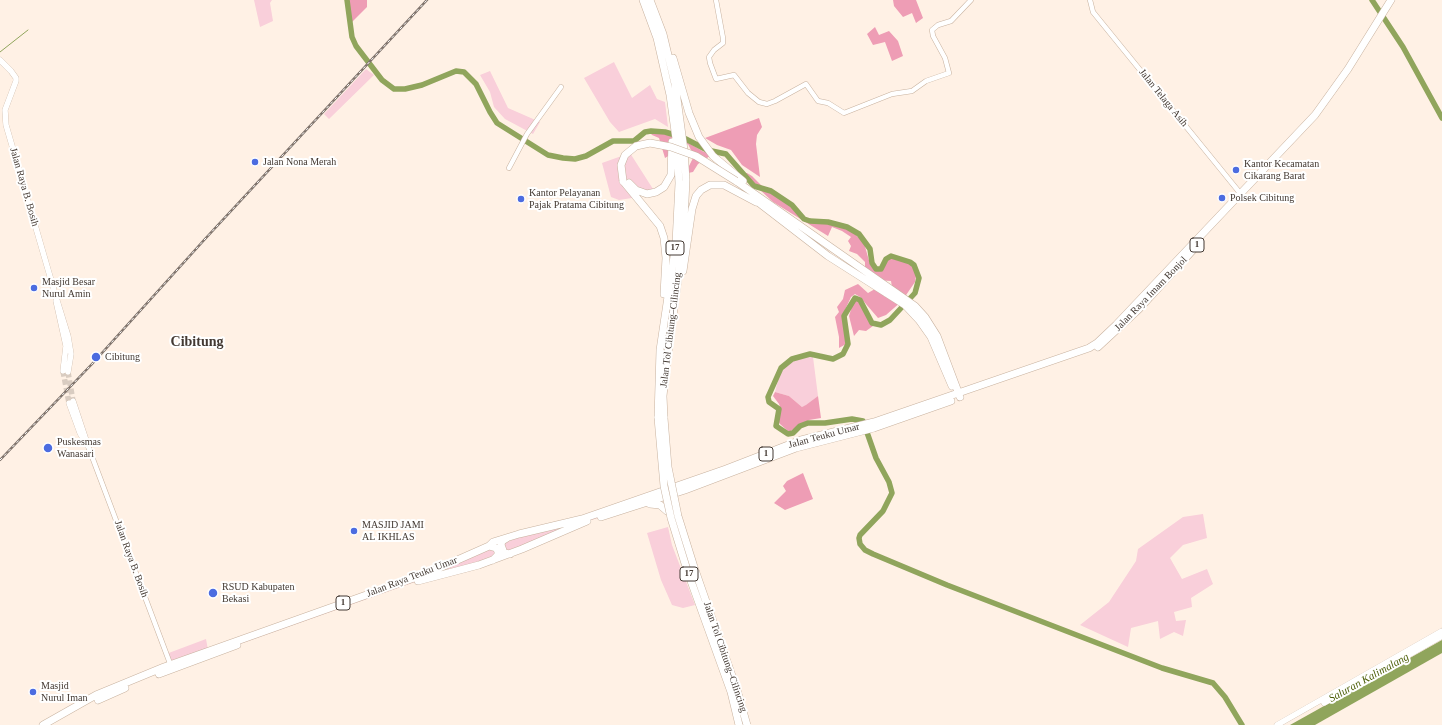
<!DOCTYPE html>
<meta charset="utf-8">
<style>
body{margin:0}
canvas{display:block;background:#fff1e5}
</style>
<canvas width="1442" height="725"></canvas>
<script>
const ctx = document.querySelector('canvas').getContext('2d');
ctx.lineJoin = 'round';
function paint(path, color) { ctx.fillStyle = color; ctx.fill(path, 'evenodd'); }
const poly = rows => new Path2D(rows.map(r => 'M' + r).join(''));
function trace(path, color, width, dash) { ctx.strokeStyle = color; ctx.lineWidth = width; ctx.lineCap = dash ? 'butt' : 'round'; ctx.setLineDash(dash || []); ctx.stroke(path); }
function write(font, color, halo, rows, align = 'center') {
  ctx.font = font + ' Georgia,serif'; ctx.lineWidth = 4; ctx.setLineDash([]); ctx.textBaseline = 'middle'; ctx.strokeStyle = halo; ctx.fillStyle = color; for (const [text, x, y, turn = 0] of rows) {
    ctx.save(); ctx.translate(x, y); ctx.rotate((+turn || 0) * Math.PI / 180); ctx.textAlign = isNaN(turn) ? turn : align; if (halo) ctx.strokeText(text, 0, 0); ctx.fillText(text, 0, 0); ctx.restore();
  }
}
paint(poly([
 [254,0,272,0,270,3,273,21,260,27],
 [614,62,632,98,650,85,657,99,665,102,668,127,655,119,619,132,610,122,584,78],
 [366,69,374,75,329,119,324,114],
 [490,71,508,108,540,122,533,134,505,119,494,107,490,92,480,75],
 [630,153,653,189,632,198,619,200,611,197,602,163],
 [797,357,813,357,818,396,806,406,802,407,789,396,775,392,779,376,787,364],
 [643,504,585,522,507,554,502,541],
 [1203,514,1207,538,1183,545,1170,558,1182,579,1207,569,1213,584,1191,598,1192,607,1174,612,1176,621,1186,620,1183,636,1174,632,1160,639,1158,621,1131,628,1128,647,1080,625,1109,602,1136,561,1138,549,1183,517],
 [668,527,672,545,695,605,683,608,672,605,661,580,647,533],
 [489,546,496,548,493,560,412,583,169,669,166,654,206,639,208,650,304,617]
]), '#f9cfda');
paint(poly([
 [347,0,367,0,367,7,351,23,347,11],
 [893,0,916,0,923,18,916,23,912,13,903,17,894,6],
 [875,27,879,35,889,31,898,41,903,56,892,61,885,42,873,45,867,34],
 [759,118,762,127,757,135,756,144,760,177,742,165,731,150,717,145,705,138],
 [648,130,662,131,675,135,704,152,716,152,698,164,693,172,673,176,670,168,689,166,694,156,688,144,665,158,659,138,652,135],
 [742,173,747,173,752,176,763,187,787,203,802,219,812,222,834,222,849,228,864,243,870,264,873,268,879,269,884,267,889,258,896,256,911,261,917,271,915,282,902,301,886,315,878,318,860,297,855,294,851,297,844,312,848,339,846,344,839,348,839,337,835,317,839,312,837,307,843,299,845,290,858,284,868,293,880,286,885,297,893,293,891,281,875,280,865,272,865,262,857,254,849,251,851,246,848,241,851,237,842,231,832,227,828,236,773,202],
 [854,300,859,300,873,326,866,331,859,330,854,336,849,316],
 [775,392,789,396,802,407,806,405,818,396,821,418,809,420,789,432,780,424,777,419,781,410,779,404,773,396],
 [803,473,813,499,785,510,774,503,786,491,783,486,787,481]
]), '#ee9db5');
paint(poly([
 [1442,640,1442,653,1315,725,1290,725]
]), '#90a55c');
trace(poly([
 [0,52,28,30]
]), '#90a55c', 1);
trace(poly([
 [347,0,352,37,356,46,382,80,394,89,405,89,422,85,456,71,464,72,476,84,490,112,497,123,548,155,563,158,575,159,586,156,613,141,634,141,645,132,651,131,665,132,682,137,707,150,726,154,754,186,771,191,792,205,804,219,810,221,828,222,847,227,859,234,870,249,872,263,876,269,881,269,886,259,891,256,910,262,914,265,919,278,915,293,890,320,881,325,872,323,860,300,855,298,844,316,848,344,843,354,833,359,810,354,792,359,781,368,768,397,769,402,779,409,776,426,788,434,793,433,800,426,808,423,825,423,852,419,863,421,876,458,889,482,892,493,883,511,860,535,859,538,860,544,865,550,873,554,947,585,1162,668,1213,683,1225,697,1242,725],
 [1372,0,1403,47,1442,118]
]), '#90a55c', 5.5);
trace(poly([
 [63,371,69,403],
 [68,372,73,401]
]), '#d9ccc1', 5.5, [5.5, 3]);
const minor = poly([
 [716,0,723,38,723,43,714,50,709,57,710,63,716,79,734,75,748,93,759,102,767,104,775,101,806,84,818,101,828,103,844,113,892,94,912,91,926,81,949,73,945,58,933,36,932,30,938,25,951,21,971,0],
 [1090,0,1093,12,1240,193],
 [509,168,527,134,561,87],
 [88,446,171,666]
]);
const major = poly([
 [0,60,11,71,16,78,16,81,5,110,6,125,56,297,68,336,71,354,68,372],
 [56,301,66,346,63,371],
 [73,401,88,446],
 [69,403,80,433,87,445],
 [1324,703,1442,636],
 [1277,725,1442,631]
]);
const highway = poly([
 [643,0,657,38,670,95,677,146,679,183,676,243,660,350,658,418],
 [650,0,663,34,675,84,684,150,686,180,683,241,666,368,663,396,664,418],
 [673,58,689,113,699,137,713,156,743,181],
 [623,181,660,226,664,238,666,258,664,294],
 [736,181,915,306,925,317,937,336,960,397],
 [629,183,636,190,647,194,656,192,664,187,671,175,672,142],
 [754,199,828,256,905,305,919,320,931,337,952,386],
 [683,271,692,209,696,196,701,190,710,185,724,185,756,202],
 [1098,347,1139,309,1193,250],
 [650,504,660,505,667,511],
 [601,517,685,490,796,448,874,428,951,401],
 [507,538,502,541,501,545,504,553,510,554],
 [489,546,496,548,498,551,498,555,493,560],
 [418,581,479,565,522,549,587,521],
 [159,674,237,645],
 [98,700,125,688],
 [43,725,96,695,164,667,428,573,489,546,493,542,519,534,582,519,726,469,801,440,874,422,1089,348,1097,343,1116,325,1315,115,1348,69,1391,0]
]);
trace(minor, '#c8b29f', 5.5);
trace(major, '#c8b29f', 6);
trace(highway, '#c8b29f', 8);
trace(minor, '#fff', 4.5);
trace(major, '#fff', 5.5);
trace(highway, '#fff', 7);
const rail = poly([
 [0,460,92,364,205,239,427,0]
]);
trace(rail, '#7f736b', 2.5);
trace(rail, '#fff', 1, [3]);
const highwayBridge = poly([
 [623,181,621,165,625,155,636,146,650,143,671,147,696,156,736,181],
 [658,418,664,486,671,518,687,570,731,692,739,725],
 [664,418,668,467,678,516,694,567,737,690,747,725]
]);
trace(highwayBridge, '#c8b29f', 8, []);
trace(highwayBridge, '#fff', 7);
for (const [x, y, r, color] of [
 [255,162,4,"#4c6ce0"],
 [1236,170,4,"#4c6ce0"],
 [1222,198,4,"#4c6ce0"],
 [521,199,4,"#4c6ce0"],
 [34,288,4,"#4c6ce0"],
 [96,357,5,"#4c6ce0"],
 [48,448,5,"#4c6ce0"],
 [354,531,4,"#4c6ce0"],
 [213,593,5,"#4c6ce0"],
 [33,692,4,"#4c6ce0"]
]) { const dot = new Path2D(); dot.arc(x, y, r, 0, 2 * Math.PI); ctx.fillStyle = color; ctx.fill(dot); trace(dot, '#fff', 1.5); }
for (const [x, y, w] of [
 [1197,245,14],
 [675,248,18],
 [766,454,14],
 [689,574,18],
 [343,603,14]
]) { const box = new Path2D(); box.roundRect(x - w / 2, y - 7, w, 14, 3); ctx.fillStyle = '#fff'; ctx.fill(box); trace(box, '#433932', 1); }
write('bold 9px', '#433932', null, [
 ["1",1197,245],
 ["17",675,248],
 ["1",766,454],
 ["17",689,574],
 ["1",343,603]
]);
write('10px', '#433932', '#fff', [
 ["Jalan Telaga Asih",1163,98,51],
 ["Jalan Raya B. Bosih",24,187,74],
 ["Jalan Raya Imam Bonjol",1151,294,-46],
 ["Jalan Tol Cibitung–Cilincing",671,330,-83],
 ["Jalan Teuku Umar",824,436,-15],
 ["Jalan Raya B. Bosih",131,559,70],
 ["Jalan Raya Teuku Umar",412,577,-21],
 ["Jalan Tol Cibitung–Cilincing",725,657,71]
]);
write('10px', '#433932', '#fff', [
 ["Jalan Nona Merah",263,162],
 ["Kantor Kecamatan",1244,164],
 ["Cikarang Barat",1244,176],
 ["Kantor Pelayanan",529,193],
 ["Pajak Pratama Cibitung",529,205],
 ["Polsek Cibitung",1230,198],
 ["Masjid Besar",42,282],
 ["Nurul Amin",42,294],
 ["Cibitung",105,357],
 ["Puskesmas",57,442],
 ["Wanasari",57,454],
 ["MASJID JAMI",362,525],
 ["AL IKHLAS",362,537],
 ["RSUD Kabupaten",222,587],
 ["Bekasi",222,599],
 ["Masjid",41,686],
 ["Nurul Iman",41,698]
], 'left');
write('italic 11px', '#4c5e08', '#fff', [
 ["Saluran Kalimalang",1369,678,-29]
]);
write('bold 14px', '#433932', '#fff', [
 ["Cibitung",197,342]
]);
</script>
